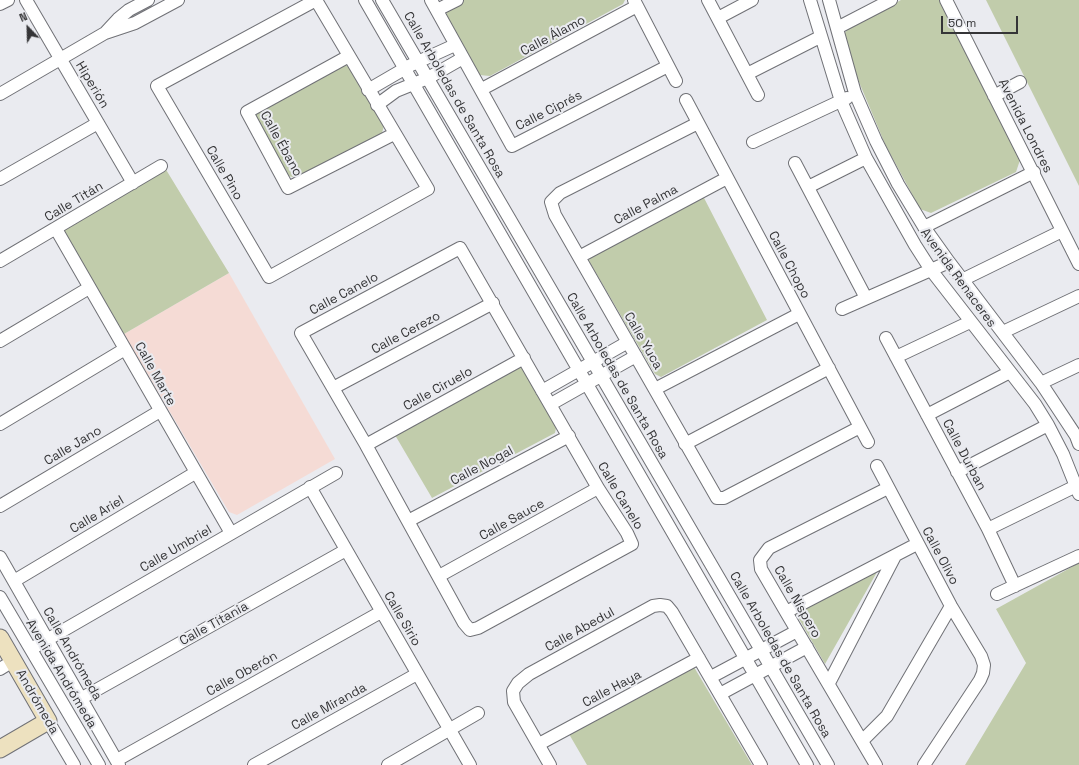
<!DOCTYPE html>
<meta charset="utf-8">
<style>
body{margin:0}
#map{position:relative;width:1079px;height:765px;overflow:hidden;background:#eaebf0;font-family:"Space Grotesk",sans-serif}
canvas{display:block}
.north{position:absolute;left:8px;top:8px;width:40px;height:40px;-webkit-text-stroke:3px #eaebf0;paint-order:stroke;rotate:337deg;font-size:11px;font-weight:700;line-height:16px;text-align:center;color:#353537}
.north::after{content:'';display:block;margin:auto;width:14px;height:18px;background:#353537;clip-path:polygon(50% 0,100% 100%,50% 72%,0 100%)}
.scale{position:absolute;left:941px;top:16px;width:77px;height:18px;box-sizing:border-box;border:2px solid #353537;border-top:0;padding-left:5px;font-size:12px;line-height:14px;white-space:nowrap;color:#353537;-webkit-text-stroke:3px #eaebf0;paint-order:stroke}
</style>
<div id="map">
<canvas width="1079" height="765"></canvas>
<div class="north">N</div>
<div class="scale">50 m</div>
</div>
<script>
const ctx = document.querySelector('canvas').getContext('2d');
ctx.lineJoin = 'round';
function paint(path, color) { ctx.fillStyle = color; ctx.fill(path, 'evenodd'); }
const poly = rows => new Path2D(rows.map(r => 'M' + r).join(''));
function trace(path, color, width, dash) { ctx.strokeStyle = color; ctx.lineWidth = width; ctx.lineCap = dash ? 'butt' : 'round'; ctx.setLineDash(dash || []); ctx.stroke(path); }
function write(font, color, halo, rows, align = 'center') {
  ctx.font = font + ' "Space Grotesk",sans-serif'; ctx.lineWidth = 4; ctx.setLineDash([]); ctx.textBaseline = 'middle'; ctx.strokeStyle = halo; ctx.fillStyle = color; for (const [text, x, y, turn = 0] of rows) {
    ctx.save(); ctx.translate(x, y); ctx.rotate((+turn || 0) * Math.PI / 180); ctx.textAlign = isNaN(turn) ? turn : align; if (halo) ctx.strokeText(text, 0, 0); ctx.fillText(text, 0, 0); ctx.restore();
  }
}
paint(poly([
 [229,273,335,459,237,515,229,512,124,334]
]), '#f5dbd5');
paint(poly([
 [461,0,625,0,623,4,490,76,479,75,446,16,448,7],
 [901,0,940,0,1020,160,1016,172,931,213,920,209,885,144,859,82,843,35,850,27],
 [986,0,1079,0,1079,186],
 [343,63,350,68,384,126,382,133,297,178,288,176,255,118,258,109],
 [165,168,229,273,124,334,63,231],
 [703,196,767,320,661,377,655,374,589,261,591,254],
 [516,367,524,369,557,423,555,433,432,498,395,435],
 [1079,563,1079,765,965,765,1026,663,996,609],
 [877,572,825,664,795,612],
 [694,667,752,765,587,765,569,734]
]), '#c1ccab');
const street = poly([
 [26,0,133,183],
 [316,0,428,189,269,277,157,86,316,0],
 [365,0,807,765],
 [382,0,828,765],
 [431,0,512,146,668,66],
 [634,0,676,81],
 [708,0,758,95],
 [810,0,841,101,866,158,915,245,931,270,1035,404,1048,425,1063,454,1079,494],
 [829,0,855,93,876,141,898,184,924,227,949,262,1041,383,1076,436,1079,444],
 [946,0,1079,264],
 [0,4,8,0],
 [437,10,457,0],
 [718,18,752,0],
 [837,28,891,0],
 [105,33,118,19,129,10,148,0],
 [349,56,247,112,288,188,394,134],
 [747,74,820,37],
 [482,89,637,6],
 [368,90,411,65,455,45],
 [0,94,105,33,135,23,178,0],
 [994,96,1020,82],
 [686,100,868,442],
 [377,105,396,91,428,78,463,58],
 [698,123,560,193,551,202,555,215,717,498,724,498,860,427],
 [753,142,847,98],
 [795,163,866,298],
 [0,179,98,123],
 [808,187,866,158],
 [924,227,1034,172],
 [56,229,231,533],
 [460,248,598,488,627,533,632,544,478,628,470,630,464,623,366,445,301,333,460,248],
 [579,257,727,178],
 [0,261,161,166],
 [962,280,1062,231],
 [842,309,949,262],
 [1003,332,1079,296],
 [886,338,988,529,1015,586],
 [0,341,89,288],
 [896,357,970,322],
 [1041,383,1079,365],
 [333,388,493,303],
 [655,389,799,314],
 [542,391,628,342],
 [551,404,636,356],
 [927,415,1010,372],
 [0,424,125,349],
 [685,444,829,368],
 [366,445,524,358],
 [877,466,951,606,981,656,984,665,983,673,980,680,924,765],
 [957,472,1048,425],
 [310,487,470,765],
 [0,506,160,411],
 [408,521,569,436],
 [988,529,1076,486],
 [0,557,119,765],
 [439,576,598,488],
 [14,581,195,473],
 [997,594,1079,556],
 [0,597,99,765],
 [786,612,917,544],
 [31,649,336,473],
 [0,669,13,661],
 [711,677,797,631],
 [829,683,895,556],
 [720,694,807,647],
 [82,698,346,550],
 [48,721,74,765],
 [862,741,887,716,951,606],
 [539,744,699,658],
 [117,760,381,612],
 [254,765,417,674],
 [388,765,478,713],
 [550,765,514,702,513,691,518,683,529,674,653,606,660,605,667,606,672,612,761,765],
 [876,765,786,612,761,569,760,560,769,548,888,488]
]);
const secondary = poly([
 [0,638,48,721,0,749]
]);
trace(street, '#707176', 14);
trace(secondary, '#707176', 19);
trace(street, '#fff', 12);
trace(secondary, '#ede1bf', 17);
write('13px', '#353537', '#eaebf0', [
 ["Calle Álamo",553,36,-28],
 ["Hiperión",92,85,59],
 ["Calle Arboledas de Santa Rosa",454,95,60],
 ["Calle Ciprés",549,111,-27],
 ["Avenida Londres",1025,126,63],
 ["Calle Ébano",281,144,61],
 ["Calle Pino",224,173,60],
 ["Calle Titán",74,202,-31],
 ["Calle Palma",646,205,-28],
 ["Calle Chopo",789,265,62],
 ["Avenida Renaceres",958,278,54],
 ["Calle Canelo",344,294,-28],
 ["Calle Cerezo",406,333,-28],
 ["Calle Yuca",643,341,60],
 ["Calle Marte",155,374,61],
 ["Calle Arboledas de Santa Rosa",617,376,60],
 ["Calle Ciruelo",438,389,-29],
 ["Calle Jano",73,446,-31],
 ["Calle Durban",964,455,62],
 ["Calle Nogal",482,466,-28],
 ["Calle Canelo",620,496,59],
 ["Calle Ariel",97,515,-31],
 ["Calle Sauce",512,520,-29],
 ["Calle Umbriel",176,549,-30],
 ["Calle Olivo",940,556,62],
 ["Calle Níspero",797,602,60],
 ["Calle Sirio",402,619,60],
 ["Calle Titania",214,624,-29],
 ["Calle Abedul",580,630,-29],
 ["Calle Andrómeda",72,654,60],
 ["Calle Arboledas de Santa Rosa",780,655,60],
 ["Avenida Andrómeda",61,674,59],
 ["Calle Oberón",242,674,-29],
 ["Calle Haya",612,689,-28],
 ["Andrómeda",37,702,60],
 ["Calle Miranda",329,707,-29]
]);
</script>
